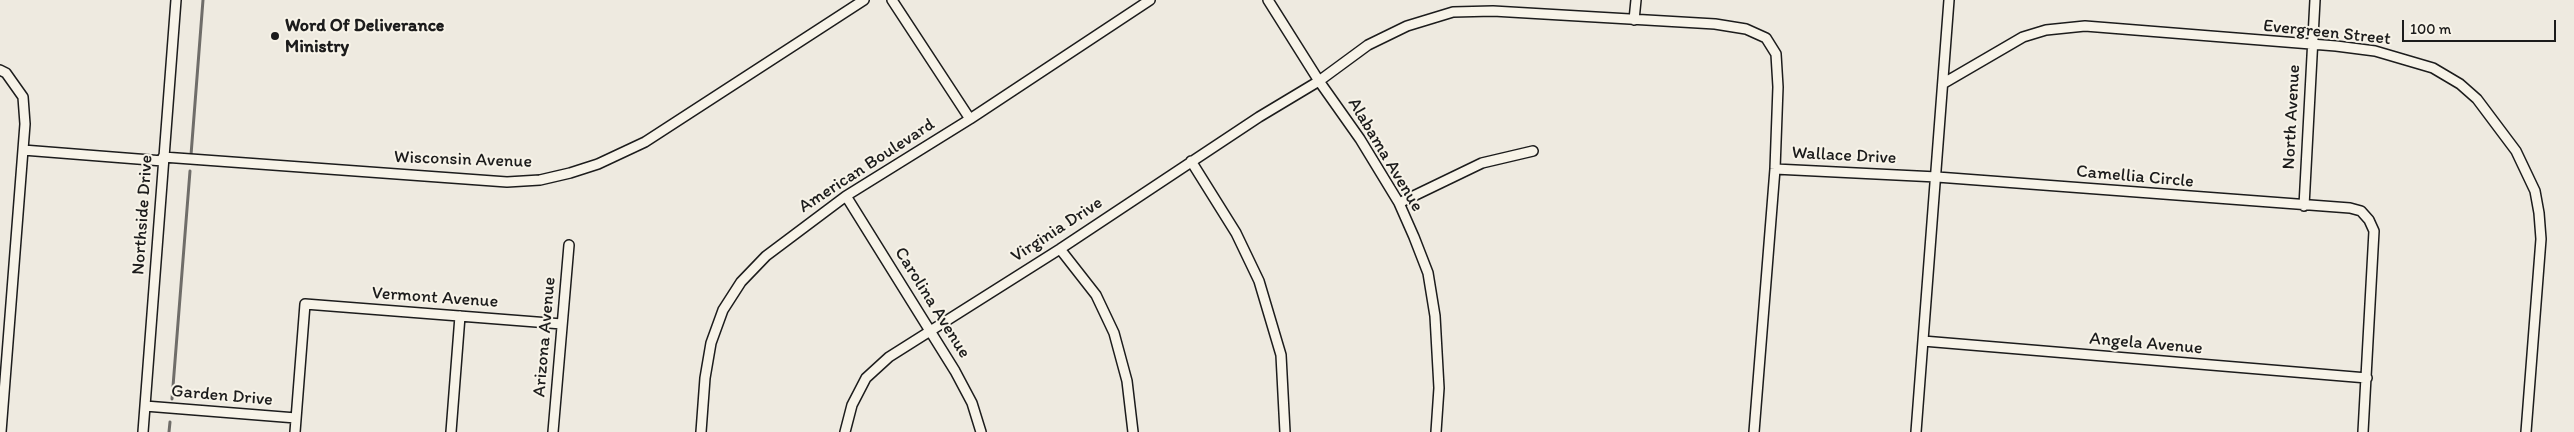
<!DOCTYPE html>
<style>
body{margin:0}
#map{position:relative;width:2574px;height:432px;overflow:hidden;background:#eeeae0;font-family:Itim,sans-serif}
canvas{display:block}
.scale{position:absolute;left:2402px;top:20px;width:154px;height:22px;box-sizing:border-box;border:2px solid #1c1c1c;border-top:0;padding-left:6px;font-size:15px;line-height:18px;white-space:nowrap;color:#1c1c1c;-webkit-text-stroke:4px #f7f3e8;paint-order:stroke}
</style>
<div id="map">
<canvas width="2574" height="432"></canvas>
<div class="scale">100 m</div>
</div>
<script>
const ctx = document.querySelector('canvas').getContext('2d');
ctx.lineJoin = 'round';
const poly = rows => new Path2D(rows.map(r => 'M' + r).join(''));
function trace(path, color, width, dash) { ctx.strokeStyle = color; ctx.lineWidth = width; ctx.lineCap = dash ? 'butt' : 'round'; ctx.setLineDash(dash || []); ctx.stroke(path); }
function write(font, color, halo, rows, align = 'center') {
  ctx.font = font + ' Itim,sans-serif'; ctx.lineWidth = 4; ctx.setLineDash([]); ctx.textBaseline = 'middle'; ctx.strokeStyle = halo; ctx.fillStyle = color; for (const [text, x, y, turn = 0] of rows) {
    ctx.save(); ctx.translate(x, y); ctx.rotate((+turn || 0) * Math.PI / 180); ctx.textAlign = isNaN(turn) ? turn : align; if (halo) ctx.strokeText(text, 0, 0); ctx.fillText(text, 0, 0); ctx.restore();
  }
}
trace(poly([
 [191,155,203,0],
 [172,399,190,171],
 [169,432,170,422]
]), '#6f6d69', 3);
const street = poly([
 [892,0,970,119],
 [1268,0,1319,81,1360,139,1399,203,1414,237,1428,273,1435,316,1439,388,1436,432],
 [1634,20,1636,0],
 [0,70,6,73,23,97,25,124,1,432],
 [1944,83,2023,37,2046,30,2085,26,2336,46,2375,51,2433,68,2460,84,2477,99,2516,151,2535,191,2539,213,2541,239,2526,432],
 [23,150,163,161],
 [163,157,507,182,540,180,570,173,598,164,645,142,864,0],
 [1191,161,1236,233,1259,281,1281,355,1285,432],
 [1775,169,1937,177,2350,208,2361,211,2369,220,2374,231,2363,432],
 [846,196,955,371,972,403,981,432],
 [1399,203,1482,163,1533,151],
 [2304,206,2315,0],
 [1060,249,1096,295,1114,333,1127,381,1133,432],
 [1923,341,2367,378],
 [145,406,296,418],
 [143,432,176,0],
 [295,432,305,304,562,324],
 [451,432,460,316],
 [553,432,569,245],
 [701,432,705,378,711,343,723,310,741,282,766,256,846,196,970,119,1150,0],
 [845,432,852,405,866,378,889,357,1060,249,1259,117,1319,81,1368,45,1407,26,1453,12,1493,11,1715,24,1746,29,1766,38,1776,54,1778,87,1775,169,1754,432],
 [1916,432,1949,0]
]);
trace(street, '#1c1c1c', 12);
trace(street, '#f7f3e8', 9);
for (const [x, y, r, color] of [
 [275,36,5,"#1c1c1c"]
]) { const dot = new Path2D(); dot.arc(x, y, r, 0, 2 * Math.PI); ctx.fillStyle = color; ctx.fill(dot); trace(dot, '#f7f3e8', 2); }
write('bold 18px', '#1c1c1c', '#f7f3e8', [
 ["Word Of Deliverance",285,26],
 ["Ministry",285,47]
], 'left');
write('18px', '#1c1c1c', '#f7f3e8', [
 ["Evergreen Street",2327,33,6],
 ["North Avenue",2292,117,-87],
 ["Alabama Avenue",1385,155,59],
 ["Wallace Drive",1844,156,3],
 ["Wisconsin Avenue",463,160,2],
 ["American Boulevard",867,166,-33],
 ["Camellia Circle",2135,177,5],
 ["Northside Drive",143,215,-86],
 ["Virginia Drive",1057,230,-33],
 ["Vermont Avenue",435,298,4],
 ["Carolina Avenue",932,303,58],
 ["Arizona Avenue",545,337,-85],
 ["Angela Avenue",2146,344,5],
 ["Garden Drive",222,396,5]
]);
</script>
